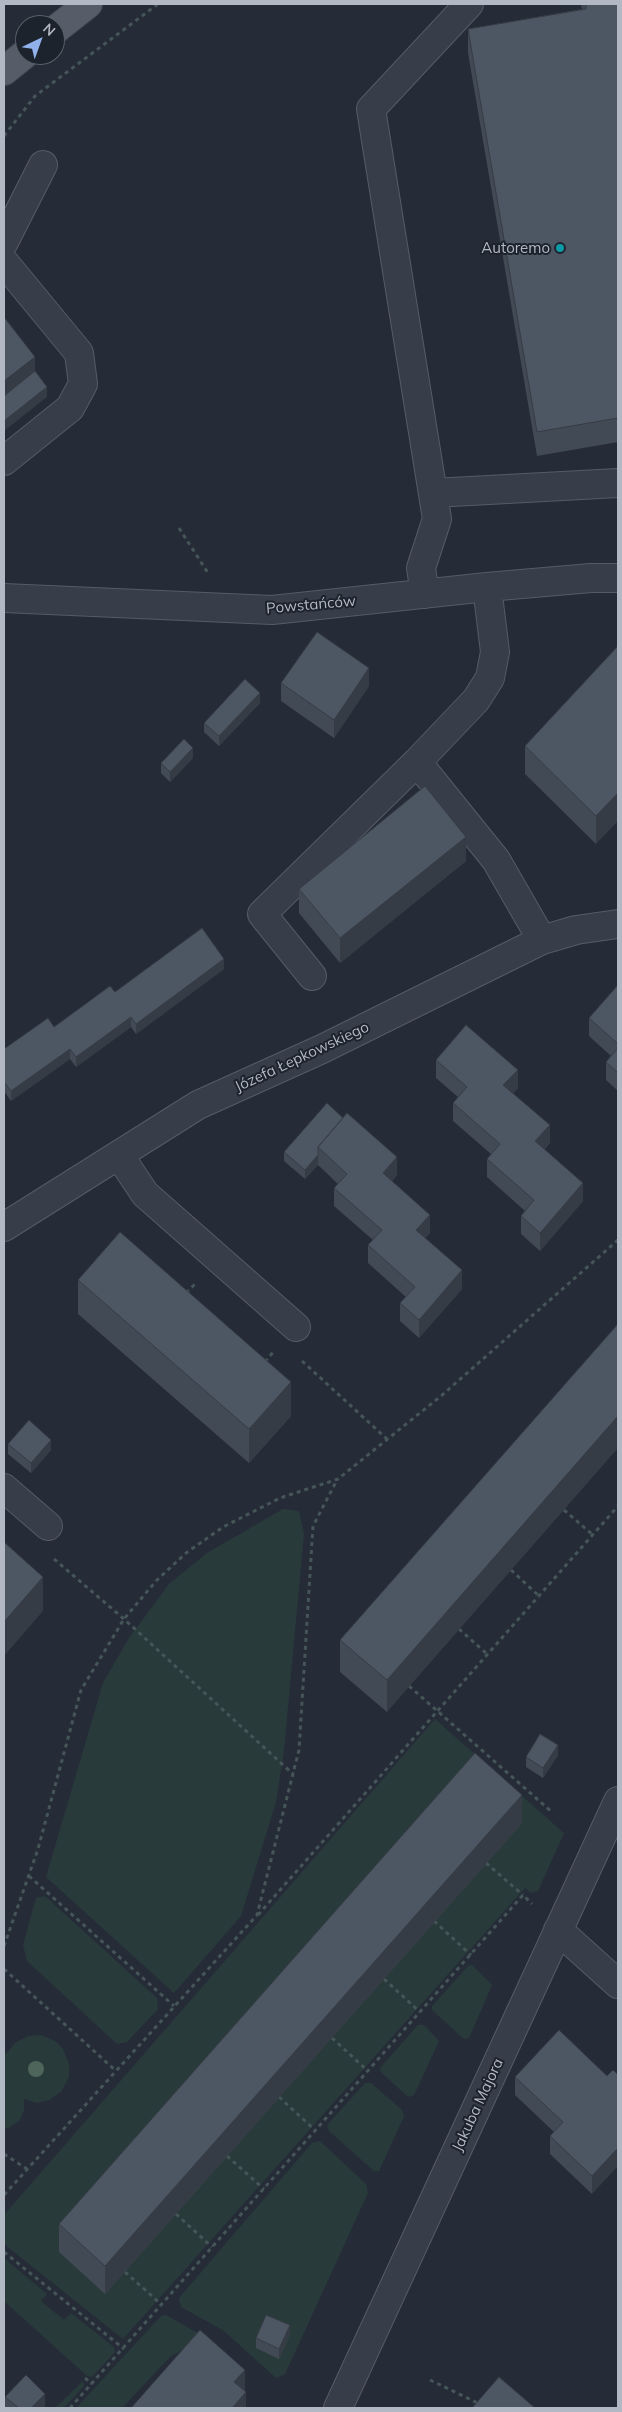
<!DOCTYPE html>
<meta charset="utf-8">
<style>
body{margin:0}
#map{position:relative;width:622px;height:2412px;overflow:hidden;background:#252c38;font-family:Mulish,sans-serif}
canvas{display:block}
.frame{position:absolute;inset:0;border:5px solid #b3b9c4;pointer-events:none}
.north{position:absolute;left:15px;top:15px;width:50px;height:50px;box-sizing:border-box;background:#1d232d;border:1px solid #595f69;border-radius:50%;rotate:42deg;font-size:14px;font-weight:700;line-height:20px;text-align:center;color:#b3b9c4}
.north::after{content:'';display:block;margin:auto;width:18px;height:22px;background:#91b1ec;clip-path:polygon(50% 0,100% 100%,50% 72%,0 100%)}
</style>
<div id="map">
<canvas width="622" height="2412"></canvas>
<div class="frame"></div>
<div class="north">N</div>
</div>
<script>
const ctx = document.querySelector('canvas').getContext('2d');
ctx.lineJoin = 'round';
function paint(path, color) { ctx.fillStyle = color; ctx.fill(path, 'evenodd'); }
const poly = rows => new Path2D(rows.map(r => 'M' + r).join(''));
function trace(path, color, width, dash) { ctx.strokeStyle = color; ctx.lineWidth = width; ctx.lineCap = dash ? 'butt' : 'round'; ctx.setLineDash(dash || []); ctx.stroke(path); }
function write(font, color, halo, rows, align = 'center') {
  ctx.font = font + ' Mulish,sans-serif'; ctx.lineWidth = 4; ctx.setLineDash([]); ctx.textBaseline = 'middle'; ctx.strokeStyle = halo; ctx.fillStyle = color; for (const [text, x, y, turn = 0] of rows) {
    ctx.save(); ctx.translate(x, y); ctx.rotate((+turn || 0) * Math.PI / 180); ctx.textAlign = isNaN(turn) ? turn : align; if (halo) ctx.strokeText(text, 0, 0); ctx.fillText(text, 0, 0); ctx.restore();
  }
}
paint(poly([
 [283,1509,299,1511,304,1534,284,1750,276,1802,241,1916,174,1993,46,1877,103,1683,129,1638,169,1584,207,1553],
 [435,1719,564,1833,538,1891,531,1893,525,1888,123,2339,4,2244,4,2215],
 [45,1896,157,1998,158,2009,127,2042,117,2044,27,1961,23,1945,36,1898],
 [472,1965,492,1985,469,2038,464,2039,432,2010,432,2006,468,1966],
 [418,2025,424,2025,439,2041,414,2095,408,2097,381,2072,380,2068],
 [41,2035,55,2041,63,2049,69,2064,69,2077,61,2092,49,2100,37,2103,24,2099,24,2110,20,2120,9,2128,4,2128,5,2055,16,2042,28,2036],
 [365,2083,371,2083,402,2110,404,2116,379,2171,374,2171,329,2131,327,2125],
 [320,2141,366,2184,368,2193,285,2374,276,2378,224,2331,181,2307,179,2298,312,2143],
 [4,2258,47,2294,41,2301,64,2320,71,2313,114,2347,115,2352,92,2377,87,2376,4,2301],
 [166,2315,212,2341,208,2346,184,2349,170,2357,122,2408,76,2408,161,2316],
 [83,2381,84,2386,64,2408,55,2408]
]), '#293a3b');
const minor = poly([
 [4,242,43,165],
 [4,262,79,353,83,384,70,408,4,461],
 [433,493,618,483],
 [425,594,421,568,437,519,371,109,469,4],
 [4,598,272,610,487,587,591,578,618,578],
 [417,762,496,860,542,940],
 [312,976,262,914,417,762,476,700,490,678,495,652,487,587],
 [119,1155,145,1194,296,1327],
 [4,1227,198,1105,322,1049,542,940,576,930,618,924],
 [4,1488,48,1526],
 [558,1930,618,1984],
 [338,2408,618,1801]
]);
const major = poly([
 [55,30,88,4],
 [4,71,25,54]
]);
trace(minor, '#565c66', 30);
trace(major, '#414751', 30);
trace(poly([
 [4,136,35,96,158,4],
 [179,528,208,573],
 [186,1293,196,1283],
 [302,1361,387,1439],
 [265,1362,274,1351],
 [564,1510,593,1535],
 [54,1559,124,1619,293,1774],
 [511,1570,539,1596],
 [459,1629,487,1654],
 [409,1686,553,1813],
 [486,1863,523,1895],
 [29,1876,174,2006],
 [258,1915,618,1506],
 [434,1921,471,1955],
 [4,1946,38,1849,81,1690,124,1619,156,1581,186,1553,223,1527,280,1498,338,1479,441,1396,618,1240],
 [4,1969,116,2071],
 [384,1979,420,2012],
 [332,2038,368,2071],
 [279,2097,316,2131],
 [4,2154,27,2169],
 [227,2156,264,2189],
 [4,2195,257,1915,299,1750,313,1526,337,1480],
 [176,2214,212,2247],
 [4,2252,124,2349],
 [125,2272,162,2305],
 [85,2378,92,2384],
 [430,2380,488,2408],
 [70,2408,523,1895,532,1904]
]), '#465558', 3, [4, 4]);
trace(minor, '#383e49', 28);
trace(major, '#565d68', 28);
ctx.fillStyle = '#4d655b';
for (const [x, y] of [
 [36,2069]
]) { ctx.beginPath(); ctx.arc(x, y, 8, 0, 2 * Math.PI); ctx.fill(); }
paint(poly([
 [581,4,618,4,618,442,537,456,468,53,468,29,582,9],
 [618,646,596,844,525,774,525,746],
 [281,683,369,686,334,738,281,701],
 [260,703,219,746,204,732,204,723],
 [193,758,170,782,161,773,161,763],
 [466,861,340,963,299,913,299,889],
 [224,969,136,1034,131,1027,76,1067,70,1059,11,1101,4,1091,4,1092,4,1049,54,1027,115,992],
 [618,985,618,1091,606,1080,606,1062,611,1056,589,1036,589,1018],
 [436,1060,518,1088,513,1093,550,1143,545,1149,583,1201,540,1251,521,1234,521,1216,525,1211,487,1177,487,1159,491,1154,453,1121,453,1103,458,1097,436,1078],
 [327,1103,397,1175,392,1181,430,1233,425,1238,462,1289,419,1338,400,1321,400,1303,406,1297,368,1263,368,1245,373,1240,334,1206,334,1188,338,1184,318,1165,305,1179,284,1161,284,1152],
 [78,1280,291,1416,249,1463,78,1314],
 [618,1324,387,1712,340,1672,340,1640],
 [8,1444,51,1450,31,1473,8,1454],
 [558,1755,543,1778,526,1767,526,1757],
 [522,1823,105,2294,59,2252,59,2224],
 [607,2076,592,2194,550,2154,550,2136,554,2132,515,2095,515,2077],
 [290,2335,279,2359,256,2348,256,2338],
 [5,2397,45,2408,5,2408]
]), '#424a55');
paint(poly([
 [35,357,35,381,4,405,4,381],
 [47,387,47,397,4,431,4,421],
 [369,668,369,686,334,738,334,720],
 [260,693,260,703,219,746,219,736],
 [193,748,193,758,170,782,170,772],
 [618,793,618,821,596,844,596,816],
 [466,837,466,861,340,963,340,938],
 [224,959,224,969,136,1034,136,1024],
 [131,1017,131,1027,76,1067,76,1057],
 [70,1049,70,1059,11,1101,11,1091],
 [518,1070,518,1088,503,1103,503,1085],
 [550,1125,550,1143,535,1159,535,1141],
 [318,1155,318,1165,305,1179,305,1170],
 [397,1157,397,1175,383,1191,383,1173],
 [583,1183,583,1201,540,1251,540,1233],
 [430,1215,430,1233,416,1248,416,1230],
 [462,1270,462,1289,419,1338,419,1320],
 [291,1382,291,1416,249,1463,249,1429],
 [618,1416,618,1448,387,1712,387,1680],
 [51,1440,51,1450,31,1473,31,1463],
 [43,1577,43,1611,4,1656,4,1622],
 [558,1745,558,1755,543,1778,543,1768],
 [522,1795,522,1823,105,2294,105,2266],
 [618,2148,618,2166,592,2194,592,2176],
 [290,2325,290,2335,279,2359,279,2349],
 [245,2370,245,2394,246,2392,246,2408,232,2408,234,2382],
 [45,2394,45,2408,31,2408]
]), '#363c45');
const building = poly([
 [586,4,618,4,618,418,537,432,468,29,586,9,586,4],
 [4,317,35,357,4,381,4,317],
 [35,371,47,387,4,421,4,396,35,371],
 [317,632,369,668,334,720,281,683,317,632],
 [618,646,618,793,596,816,525,746,618,646],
 [245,679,260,693,219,736,204,723,245,679],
 [184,739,193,748,170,772,161,763,184,739],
 [425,786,466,837,340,938,299,889,425,786],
 [202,928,224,959,136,1024,131,1017,76,1057,70,1049,11,1091,4,1082,4,1049,48,1018,54,1027,110,986,115,992,202,928],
 [618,985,618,1044,589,1018,618,985],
 [466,1025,518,1070,503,1085,550,1125,535,1141,583,1183,540,1233,521,1216,534,1200,487,1159,500,1144,453,1103,467,1087,436,1060,466,1025],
 [618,1048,618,1073,606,1062,618,1048],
 [327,1103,343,1118,318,1147,318,1155,305,1170,284,1152,327,1103],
 [347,1113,397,1157,383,1173,430,1215,416,1230,462,1270,419,1320,400,1303,415,1287,368,1245,382,1230,334,1188,347,1174,318,1147,347,1113],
 [120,1232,291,1382,249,1429,78,1280,120,1232],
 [618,1324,618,1416,387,1680,340,1640,618,1324],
 [29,1420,51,1440,31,1463,8,1444,29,1420],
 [4,1542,43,1577,4,1622,4,1542],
 [540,1734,558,1745,543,1768,526,1757,540,1734],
 [475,1753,522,1795,105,2266,59,2224,475,1753],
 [559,2030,607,2076,613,2070,618,2075,618,2148,592,2176,550,2136,563,2122,515,2077,559,2030],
 [266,2315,290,2325,279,2349,256,2338,266,2315],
 [200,2330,245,2370,234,2382,246,2392,232,2408,131,2408,200,2330],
 [26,2375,45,2394,31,2408,19,2408,5,2397,26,2375],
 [499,2377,535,2408,472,2408,499,2377]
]);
paint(building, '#4d5663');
trace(building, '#363c45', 1);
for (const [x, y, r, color] of [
 [560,248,5,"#0f9aa8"]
]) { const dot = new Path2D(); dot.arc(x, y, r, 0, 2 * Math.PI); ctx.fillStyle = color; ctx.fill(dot); trace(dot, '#1d232d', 2); }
write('15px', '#b3b9c4', '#1d232d', [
 ["Autoremo",550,248]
], 'right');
write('15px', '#b3b9c4', '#1d232d', [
 ["Powstańców",311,605,-5],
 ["Józefa Łepkowskiego",302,1057,-25],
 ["Jakuba Majora",478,2105,-65]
]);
</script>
